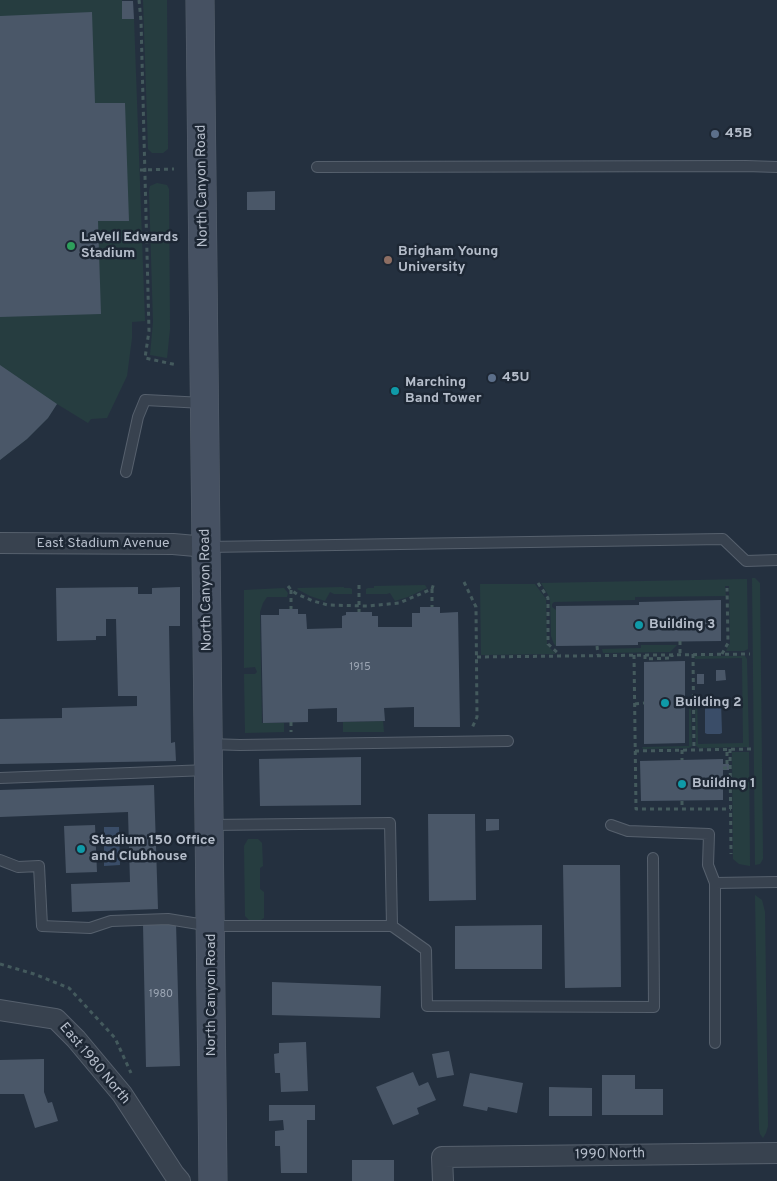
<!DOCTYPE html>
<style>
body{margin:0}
canvas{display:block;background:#24303f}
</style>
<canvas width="777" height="1181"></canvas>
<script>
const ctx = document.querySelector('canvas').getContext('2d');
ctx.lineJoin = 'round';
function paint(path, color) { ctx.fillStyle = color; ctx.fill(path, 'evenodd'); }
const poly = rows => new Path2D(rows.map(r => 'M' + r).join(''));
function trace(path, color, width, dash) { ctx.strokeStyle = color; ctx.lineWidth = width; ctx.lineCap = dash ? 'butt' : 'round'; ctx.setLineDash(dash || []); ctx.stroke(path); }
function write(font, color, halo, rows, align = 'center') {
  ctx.font = font + ' Overpass,sans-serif'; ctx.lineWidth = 5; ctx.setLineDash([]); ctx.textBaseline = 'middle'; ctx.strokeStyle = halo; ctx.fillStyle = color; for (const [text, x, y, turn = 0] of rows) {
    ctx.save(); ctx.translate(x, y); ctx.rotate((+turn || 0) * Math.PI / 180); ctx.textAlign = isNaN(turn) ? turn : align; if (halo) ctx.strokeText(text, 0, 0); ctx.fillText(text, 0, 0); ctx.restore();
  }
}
paint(poly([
 [0,0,122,0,122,19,134,19,145,321,132,322,132,338,127,376,107,418,91,419,88,423,57,404,48,418,27,439,0,460],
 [143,0,167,0,168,145,168,149,163,153,152,153,148,149],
 [157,183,167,185,169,189,170,329,167,358,150,355,153,322,149,191,150,186],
 [752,578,755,578,760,583,763,859,760,864,755,865],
 [747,579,748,649,744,651,726,651,730,643,729,586,725,586,726,596,635,597,635,600,554,602,552,604,552,607,556,610,556,646,554,644,551,636,550,598,541,583],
 [480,584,535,584,546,599,547,645,556,654,481,655],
 [425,585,427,588,408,597,395,601,390,593,387,594,366,594,366,589,368,588,374,588,374,586],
 [344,587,344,588,350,588,352,589,352,594,334,594,330,592,325,601,310,596,297,589,298,588],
 [284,588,288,593,287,597,267,597,263,603,260,612,262,723,284,723,284,732,245,733,244,674,255,674,257,672,255,667,244,668,244,590],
 [641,645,677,645,670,652,603,653,602,649,641,648],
 [695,656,745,656,747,659,749,747,699,748,696,746,695,696,697,695,698,744,743,743,742,658,695,659],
 [689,705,691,705,692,746,689,748,643,749,642,747,689,746],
 [383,721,384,732,343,732,343,722],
 [732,752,749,752,750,866,739,864,733,859],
 [248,839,258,839,262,843,263,866,260,868,260,889,264,892,264,918,261,920,249,920,245,916,244,846],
 [755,895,762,900,765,912,768,1126,766,1133,763,1138,760,1134,759,1129]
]), '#263d40');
paint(poly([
 [720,699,721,701,722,733,720,734,707,734,705,733,705,701,706,700],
 [104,827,119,827,120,865,104,866]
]), '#3a4d68');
paint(poly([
 [122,1,133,1,134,19,122,19],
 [92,12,95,103,125,103,129,221,98,221,101,314,0,317,0,16],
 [275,191,275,210,247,210,247,192],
 [0,365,57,404,48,418,27,439,0,460],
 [391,386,399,386,399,395,390,395],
 [138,587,138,594,152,594,152,588,180,587,180,626,169,626,171,743,175,742,176,761,0,764,0,719,62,718,62,708,137,706,137,696,118,696,116,619,106,619,106,636,96,636,96,640,57,641,56,588],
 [721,600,721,641,638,642,638,645,556,646,556,606,639,605,639,602],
 [420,607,440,607,440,613,458,612,460,727,414,727,414,707,384,708,385,721,337,722,337,708,308,709,308,722,263,723,261,615,279,615,279,609,298,609,298,614,306,614,307,629,342,628,342,616,346,615,346,612,372,612,372,616,378,616,378,627,412,627,412,613,420,613],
 [685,661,685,743,644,744,644,662],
 [716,670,725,670,726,680,716,681],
 [697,674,704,674,704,684,697,684],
 [361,757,361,805,260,806,259,759],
 [723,759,723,764,729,764,729,770,723,770,723,800,641,801,640,761],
 [154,785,158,909,72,912,71,884,130,882,128,812,0,817,0,790],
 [428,814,475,814,476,900,429,901],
 [486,819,499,819,499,830,486,831],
 [95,825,97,872,66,873,64,826],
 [563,865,620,865,621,987,565,988],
 [176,923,180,1066,146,1067,143,924],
 [542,925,542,969,455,969,455,926],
 [272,982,381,986,380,1018,272,1015],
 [306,1042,308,1091,281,1092,280,1073,275,1073,274,1054,279,1053,279,1043],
 [449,1051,454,1075,437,1078,432,1054],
 [44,1059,44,1092,48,1103,52,1102,58,1121,35,1128,24,1094,0,1094,0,1060],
 [413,1072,419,1086,428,1082,436,1100,417,1108,419,1114,393,1125,376,1087],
 [470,1073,523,1083,517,1113,488,1107,487,1111,463,1106],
 [602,1075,635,1075,635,1089,663,1089,663,1115,602,1115],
 [549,1087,592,1088,592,1116,549,1116],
 [269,1105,315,1105,315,1120,307,1120,307,1173,281,1173,280,1146,275,1146,275,1131,284,1130,283,1120,269,1121],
 [352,1160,394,1160,394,1181,352,1181]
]), '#4a5768');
const service = poly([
 [317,167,746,166,777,167],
 [126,472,138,417,145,400,204,403],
 [207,547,723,539,746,561,777,560],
 [209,744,240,745,508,741],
 [0,778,208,770],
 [210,825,390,823,392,926],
 [611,825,628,831,709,834,708,865,715,883,715,1043],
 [0,860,18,867,39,866,42,926,90,928,111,921,168,919,211,926,392,926,426,950,427,1006,654,1007,653,858],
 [715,883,777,882]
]);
const minor = poly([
 [0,543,173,544,207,547],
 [0,1010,56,1019,76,1039,122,1094,174,1174,180,1181],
 [443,1181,442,1157,777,1153]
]);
const secondary = poly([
 [200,0,213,1181]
]);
trace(service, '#56606d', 12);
trace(minor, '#56606d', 22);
trace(secondary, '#56606d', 29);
trace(poly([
 [139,0,141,21,149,331,145,358,177,365],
 [140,170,174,169],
 [464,582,476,607,477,717,472,728],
 [538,583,548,598,548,644,560,655],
 [359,585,359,612],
 [288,586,291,590,297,594,313,601,328,605,367,606,399,603,432,589,434,583],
 [432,589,432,607],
 [291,590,291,609],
 [680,641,680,654],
 [597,646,598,655],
 [693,654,694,750],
 [722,654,728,643,727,588],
 [634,655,636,809,731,809],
 [645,655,645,659,672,658,672,655],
 [477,657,750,654],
 [685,702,694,702],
 [635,704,644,703],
 [291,722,291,732],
 [730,749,731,854],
 [682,750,682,760],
 [635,751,751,749],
 [723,768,727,768,727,749],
 [682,801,682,809],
 [0,964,34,974,69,988,115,1038,131,1073]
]), '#445a5d', 3, [4, 4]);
trace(service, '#38424f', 10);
trace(minor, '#38424f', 20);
trace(secondary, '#465162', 28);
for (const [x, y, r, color] of [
 [715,134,5,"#5c6f8a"],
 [71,246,5,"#2e9e5b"],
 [388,260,5,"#8d6e63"],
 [492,378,5,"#5c6f8a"],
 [395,391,5,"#0f9aa8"],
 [639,625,5,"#0f9aa8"],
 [665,703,5,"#0f9aa8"],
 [682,784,5,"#0f9aa8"],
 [81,849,5,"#0f9aa8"]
]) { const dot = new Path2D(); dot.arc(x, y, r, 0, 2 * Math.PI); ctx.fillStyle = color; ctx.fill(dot); trace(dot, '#1d2734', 2); }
write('11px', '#9aa4b2', null, [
 ["1915",360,668],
 ["1980",161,995]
]);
write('bold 14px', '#b5bdca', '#1d2734', [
 ["45B",725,134],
 ["LaVell Edwards",81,238],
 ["Stadium",81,254],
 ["Brigham Young",398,252],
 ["University",398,268],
 ["45U",502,378],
 ["Marching",405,383],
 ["Band Tower",405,399],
 ["Building 3",649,625],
 ["Building 2",675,703],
 ["Building 1",692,784],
 ["Stadium 150 Office",91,841],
 ["and Clubhouse",91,857]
], 'left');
write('14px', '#b5bdca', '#1d2734', [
 ["North Canyon Road",203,186,-91],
 ["East Stadium Avenue",103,544],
 ["North Canyon Road",207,590,-91],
 ["North Canyon Road",212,995,-90],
 ["East 1980 North",94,1064,50],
 ["1990 North",610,1155,-1]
]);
</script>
